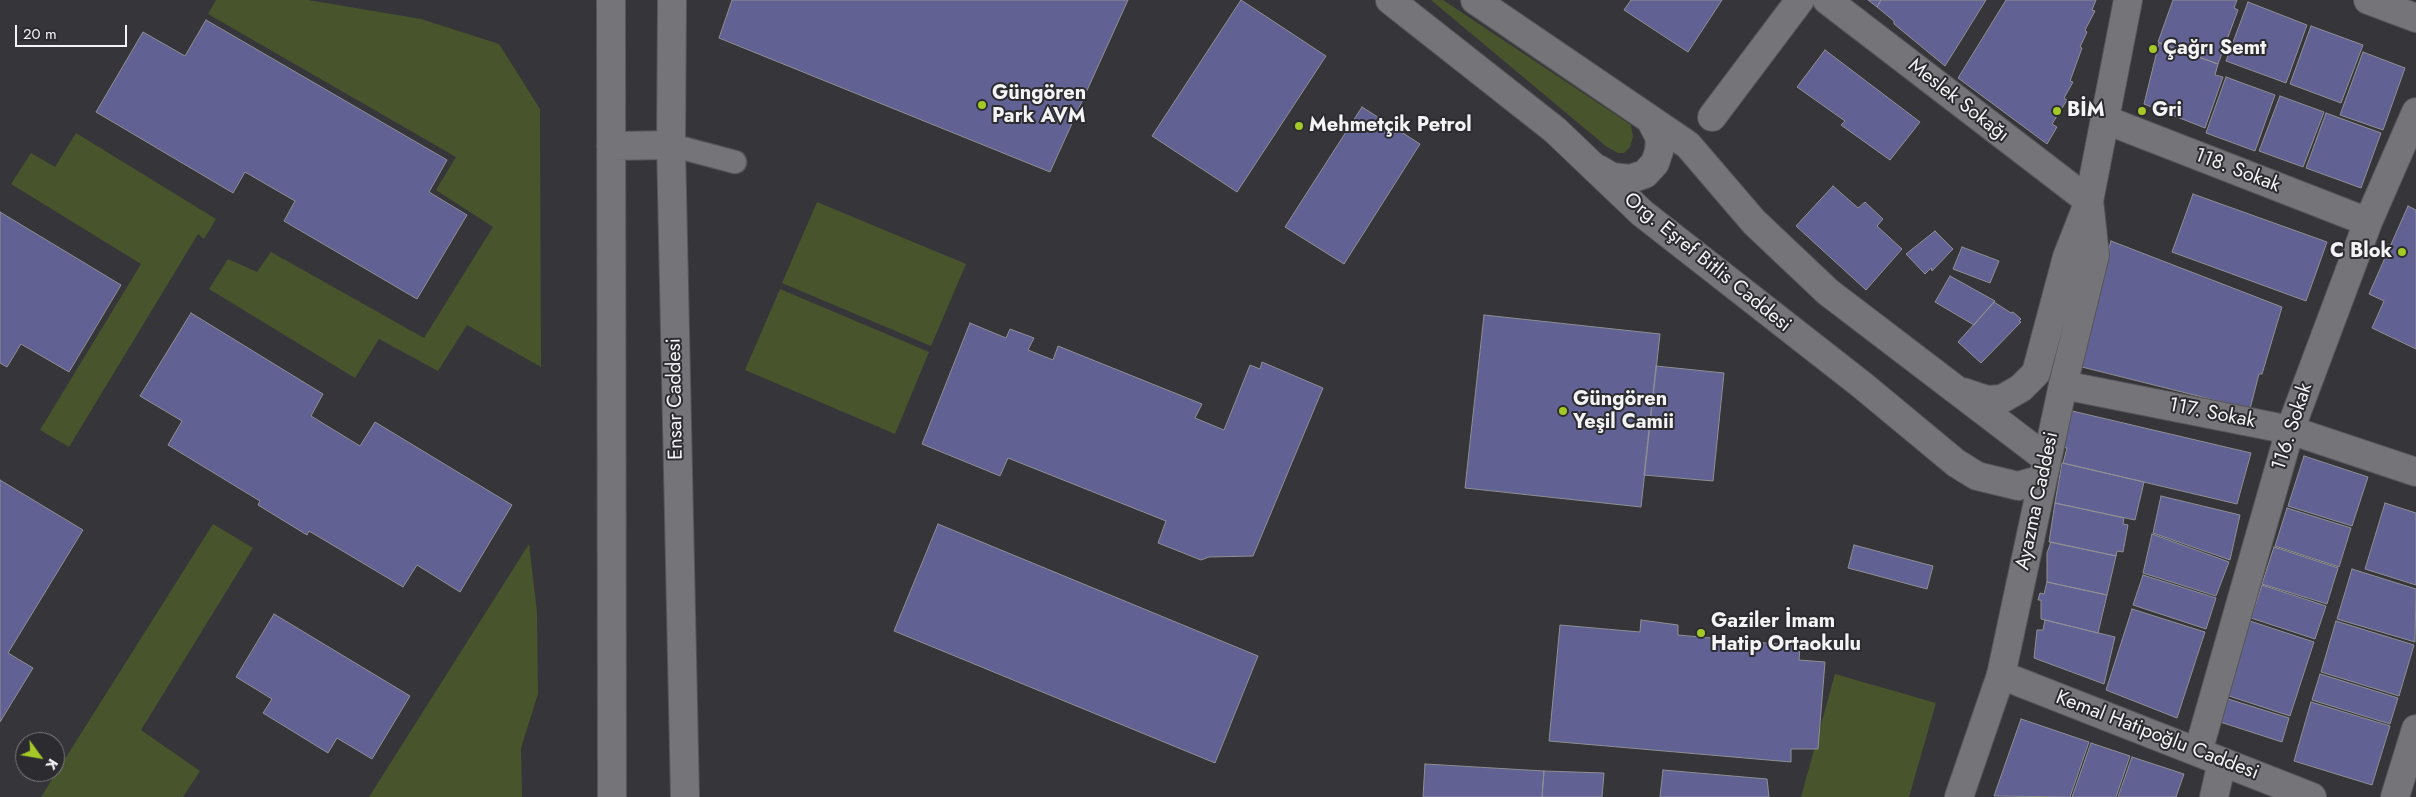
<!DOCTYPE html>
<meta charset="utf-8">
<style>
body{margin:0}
#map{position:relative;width:2416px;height:797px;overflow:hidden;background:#36363a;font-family:Jost,sans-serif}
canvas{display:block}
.north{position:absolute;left:15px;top:732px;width:50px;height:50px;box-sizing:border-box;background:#2c2c30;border:1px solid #7c7c7f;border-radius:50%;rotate:122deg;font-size:14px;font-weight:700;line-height:20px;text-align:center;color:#f4f4f6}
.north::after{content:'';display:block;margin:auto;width:18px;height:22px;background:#a3c926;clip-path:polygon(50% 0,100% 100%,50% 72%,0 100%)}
.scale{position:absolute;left:15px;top:25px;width:112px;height:22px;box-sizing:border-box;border:2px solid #f4f4f6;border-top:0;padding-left:6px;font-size:15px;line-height:18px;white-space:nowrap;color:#f4f4f6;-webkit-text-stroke:4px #2c2c30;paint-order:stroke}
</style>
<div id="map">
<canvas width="2416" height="797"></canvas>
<div class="north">K</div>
<div class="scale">20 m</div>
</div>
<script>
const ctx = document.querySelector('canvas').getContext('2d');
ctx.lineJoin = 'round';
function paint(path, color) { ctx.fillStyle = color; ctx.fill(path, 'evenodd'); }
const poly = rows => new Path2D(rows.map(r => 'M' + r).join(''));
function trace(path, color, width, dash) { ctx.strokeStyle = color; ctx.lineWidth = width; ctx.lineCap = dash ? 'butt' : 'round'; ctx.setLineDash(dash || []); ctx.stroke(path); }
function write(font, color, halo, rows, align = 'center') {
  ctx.font = font + ' Jost,sans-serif'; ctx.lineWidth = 4; ctx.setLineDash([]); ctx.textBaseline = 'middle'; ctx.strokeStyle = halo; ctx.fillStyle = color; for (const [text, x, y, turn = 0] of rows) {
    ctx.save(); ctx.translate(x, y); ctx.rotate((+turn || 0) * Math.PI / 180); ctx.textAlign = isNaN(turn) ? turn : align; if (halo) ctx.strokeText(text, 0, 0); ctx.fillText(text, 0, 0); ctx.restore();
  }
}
paint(poly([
 [216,0,308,0,421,19,499,44,540,109,541,367,467,325,438,371,379,339,355,378,209,289,228,259,257,272,271,252,424,338,493,227,436,190,456,157,208,14],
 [1431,0,1443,0,1631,125,1633,137,1630,147,1624,153,1618,153,1607,147],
 [76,133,216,219,204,239,198,234,69,447,40,430,141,264,11,184,31,153,55,167],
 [817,202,966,264,931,346,782,283],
 [780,289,929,352,895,434,745,370],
 [213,524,253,548,141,730,200,771,183,797,41,797],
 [529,544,537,612,538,694,521,748,522,797,369,797],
 [1835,674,1936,703,1909,797,1801,797]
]), '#48542c');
const building = poly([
 [732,0,1128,0,1050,172,719,38,732,0],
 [1241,0,1326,56,1237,192,1152,136,1241,0],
 [1631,0,1722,0,1688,52,1624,10,1631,0],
 [1868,0,1881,0,1877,7,1868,0],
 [1881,0,1986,0,1945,66,1894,24,1894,21,1877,7,1881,0],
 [2006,0,2096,0,2092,10,2095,11,2085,30,2087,32,2080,47,2082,48,2070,81,2073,82,2064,98,2067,100,2052,124,2057,127,2047,144,1958,78,2006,0],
 [2173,0,2237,0,2234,8,2238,10,2218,64,2158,42,2173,0],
 [2248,2,2307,25,2286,83,2226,61,2248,2],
 [206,20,447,160,429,192,467,215,417,299,284,221,295,201,245,172,233,193,96,112,143,32,185,56,206,20],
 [2311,26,2363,45,2341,103,2290,84,2311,26],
 [2159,43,2218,64,2215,75,2223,77,2205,128,2144,104,2159,43],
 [1825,50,1920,122,1890,160,1841,125,1845,121,1797,87,1825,50],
 [2363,52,2405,68,2383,130,2340,115,2363,52],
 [2226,77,2275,95,2255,151,2206,133,2226,77],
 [2280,96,2324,112,2303,167,2259,151,2280,96],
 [1362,107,1420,144,1344,264,1285,227,1362,107],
 [2326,113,2381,133,2361,188,2306,168,2326,113],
 [1833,186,1858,208,1865,202,1883,219,1877,226,1902,249,1866,290,1796,226,1833,186],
 [2193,194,2327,242,2306,301,2172,252,2193,194],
 [2408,206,2416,210,2416,349,2372,328,2384,301,2369,294,2408,206],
 [0,212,121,285,69,372,21,344,7,367,0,363,0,212],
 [1935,231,1953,249,1932,271,1931,268,1925,274,1906,254,1935,231],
 [2111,241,2282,307,2262,374,2259,374,2250,409,2078,366,2111,241],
 [1962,247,1999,261,1990,283,1953,269,1962,247],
 [1950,276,1995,301,1974,325,1935,302,1950,276],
 [1994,302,2011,313,2013,312,2021,319,2019,321,2021,322,1981,363,1958,342,1994,302],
 [191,313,323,394,311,416,360,446,375,422,512,505,460,592,417,565,403,587,309,531,307,535,258,505,260,501,168,445,182,421,140,396,191,313],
 [1484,315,1660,334,1641,507,1465,488,1484,315],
 [970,323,1006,338,1010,329,1034,338,1028,350,1053,360,1058,346,1202,404,1195,418,1224,430,1250,365,1260,369,1262,362,1323,388,1253,556,1209,557,1201,560,1158,543,1166,521,1008,458,1000,476,922,444,970,323],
 [1656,366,1724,373,1713,481,1644,475,1656,366],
 [2068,410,2251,453,2237,504,2063,463,2067,448,2063,447,2068,410],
 [2304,456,2368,477,2352,526,2288,506,2304,456],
 [2062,463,2144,482,2135,520,2055,503,2062,463],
 [0,480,83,530,8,653,33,668,0,722,0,480],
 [2161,496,2240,515,2230,560,2153,533,2161,496],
 [2055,503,2124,518,2123,524,2128,525,2123,552,2117,551,2116,556,2049,542,2055,503],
 [2385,503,2416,513,2416,585,2365,569,2385,503],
 [2287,508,2351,528,2339,567,2275,546,2287,508],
 [938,524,1258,656,1215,763,894,631,938,524],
 [2152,534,2229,562,2216,596,2143,573,2152,534],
 [2051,542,2116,556,2107,595,2047,582,2047,553,2051,542],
 [1854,545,1933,566,1927,589,1848,568,1854,545],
 [2274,547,2338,568,2327,604,2262,584,2274,547],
 [2352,569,2416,589,2415,642,2337,619,2352,569],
 [2143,575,2216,598,2206,629,2133,605,2143,575],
 [2047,582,2107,595,2098,633,2041,619,2041,600,2038,600,2040,593,2044,594,2047,582],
 [2262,585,2326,606,2315,639,2251,618,2262,585],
 [2132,609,2205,632,2177,718,2106,690,2132,609],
 [274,614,410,696,372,759,337,738,328,753,263,713,272,699,236,677,274,614],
 [1641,620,1678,625,1678,635,1800,646,1799,660,1825,662,1818,749,1791,749,1791,762,1549,741,1560,625,1640,632,1641,620],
 [2045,620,2115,637,2104,684,2034,658,2037,630,2043,630,2045,620],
 [2250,621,2314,642,2290,716,2226,695,2250,621],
 [2336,621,2414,645,2399,696,2321,672,2336,621],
 [2320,674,2398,698,2390,724,2312,700,2320,674],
 [2225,698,2289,718,2282,742,2217,721,2225,698],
 [2311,702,2390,726,2372,785,2294,761,2311,702],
 [2021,719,2089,742,2070,797,1994,796,2021,719],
 [2091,743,2130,756,2116,797,2072,797,2091,743],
 [2132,757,2184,774,2176,797,2118,797,2132,757],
 [1425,764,1544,771,1542,797,1423,797,1425,764],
 [1663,770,1767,779,1769,797,1660,797,1663,770],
 [1544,771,1604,773,1602,797,1542,797,1544,771]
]);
paint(building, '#616193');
trace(building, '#8f8f94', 1);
const service = poly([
 [671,145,735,162]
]);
const minor = poly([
 [1827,0,2089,201],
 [2368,0,2416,18],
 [1712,117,1800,0],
 [2106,120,2368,222],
 [2063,385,2290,430,2416,472],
 [2001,675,2312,797],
 [2198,752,2290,430,2368,222,2416,112],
 [2214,797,2222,762],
 [2395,797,2416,729]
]);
const tertiary = poly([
 [611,0,612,797],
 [672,0,671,145,685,797],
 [1390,0,1555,130,1642,213,1862,385,1956,463,1977,476,2018,486,2043,479],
 [1475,0,1688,145,1754,222,1828,292,2047,459],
 [611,146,671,145],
 [1598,169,1612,177,1630,179,1645,174,1655,163,1659,151,1660,138,1650,119],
 [1963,392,1987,400,2002,399,2021,388,2036,373,2067,257,2089,201,2128,0],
 [1959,797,2001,675,2063,385,2095,255,2089,201]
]);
trace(service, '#565658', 25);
trace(minor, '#565658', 30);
trace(tertiary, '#565658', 30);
trace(service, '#757579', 22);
trace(minor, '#757579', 28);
trace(tertiary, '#757579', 28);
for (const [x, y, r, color] of [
 [2153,49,5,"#a3c926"],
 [982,105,5,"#a3c926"],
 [2057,111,5,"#a3c926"],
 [2142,111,5,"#a3c926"],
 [1299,126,5,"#a3c926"],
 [2402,252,5,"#a3c926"],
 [1563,411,5,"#a3c926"],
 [1701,633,5,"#a3c926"]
]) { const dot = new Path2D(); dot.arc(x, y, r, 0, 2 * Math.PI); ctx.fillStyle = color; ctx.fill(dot); trace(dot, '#2c2c30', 2); }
write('bold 20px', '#f4f4f6', '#2c2c30', [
 ["Çağrı Semt",2163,49],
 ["Güngören",992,94],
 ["Park AVM",992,117],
 ["BİM",2067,111],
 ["Gri",2152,111],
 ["Mehmetçik Petrol",1309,126],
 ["C Blok",2392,252,"right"],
 ["Güngören",1573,400],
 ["Yeşil Camii",1573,423],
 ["Gaziler İmam",1711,622],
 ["Hatip Ortaokulu",1711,645]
], 'left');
write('20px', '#f4f4f6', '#2c2c30', [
 ["Meslek Sokağı",1958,101,38],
 ["118. Sokak",2237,171,21],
 ["Org. Eşref Bitlis Caddesi",1707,263,39],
 ["Ensar Caddesi",676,399,-91],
 ["117. Sokak",2212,414,11],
 ["116. Sokak",2293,427,-72],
 ["Ayazma Caddesi",2038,501,-78],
 ["Kemal Hatipoğlu Caddesi",2157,736,21]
]);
</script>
